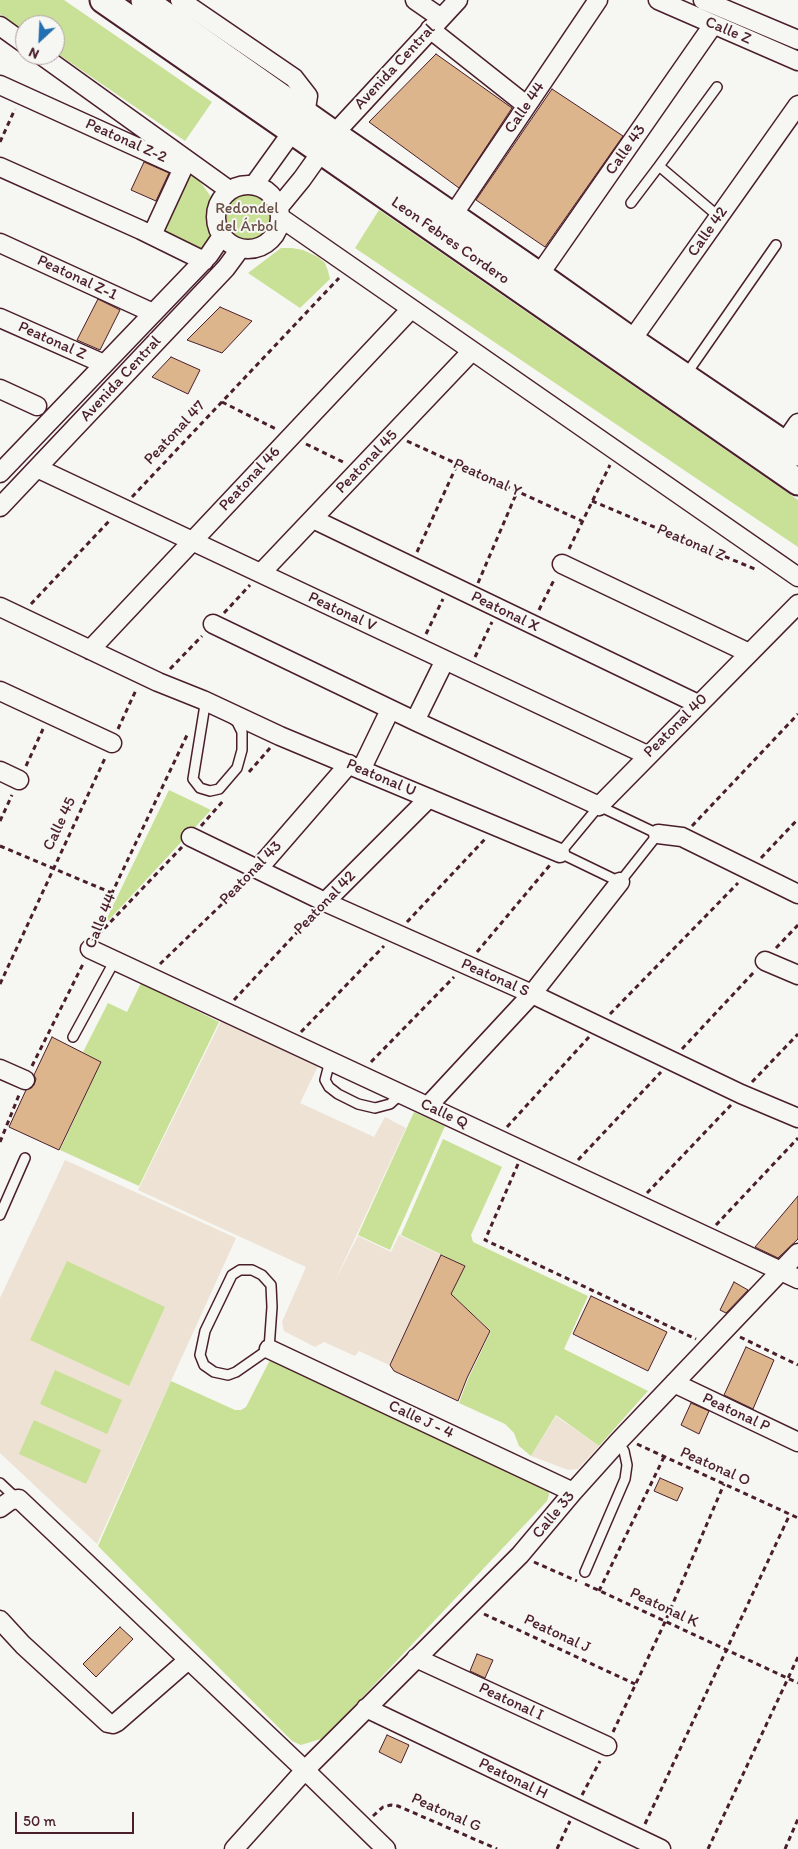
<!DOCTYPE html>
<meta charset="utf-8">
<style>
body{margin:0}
#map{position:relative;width:798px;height:1849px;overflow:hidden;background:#f6f6f2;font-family:Itim,sans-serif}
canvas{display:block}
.north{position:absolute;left:15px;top:15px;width:50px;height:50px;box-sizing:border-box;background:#f6f6f2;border:1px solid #b1a0a2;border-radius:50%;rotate:205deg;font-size:14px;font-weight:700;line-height:20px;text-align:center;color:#4a1f2b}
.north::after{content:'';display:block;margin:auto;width:18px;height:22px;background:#1f6fb2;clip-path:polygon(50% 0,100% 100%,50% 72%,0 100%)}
.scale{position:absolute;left:15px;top:1812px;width:119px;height:22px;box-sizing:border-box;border:2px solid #4a1f2b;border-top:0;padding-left:6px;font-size:15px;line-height:18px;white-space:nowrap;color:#4a1f2b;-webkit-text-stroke:4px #f6f6f2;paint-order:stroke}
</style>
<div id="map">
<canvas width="798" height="1849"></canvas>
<div class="north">N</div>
<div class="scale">50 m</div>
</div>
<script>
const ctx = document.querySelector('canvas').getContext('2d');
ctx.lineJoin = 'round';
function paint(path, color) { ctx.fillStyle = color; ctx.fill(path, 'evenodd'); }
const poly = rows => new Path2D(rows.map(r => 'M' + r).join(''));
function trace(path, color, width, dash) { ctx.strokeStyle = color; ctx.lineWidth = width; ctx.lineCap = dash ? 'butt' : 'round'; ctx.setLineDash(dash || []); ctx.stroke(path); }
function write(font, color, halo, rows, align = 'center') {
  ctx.font = font + ' Itim,sans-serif'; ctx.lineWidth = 4; ctx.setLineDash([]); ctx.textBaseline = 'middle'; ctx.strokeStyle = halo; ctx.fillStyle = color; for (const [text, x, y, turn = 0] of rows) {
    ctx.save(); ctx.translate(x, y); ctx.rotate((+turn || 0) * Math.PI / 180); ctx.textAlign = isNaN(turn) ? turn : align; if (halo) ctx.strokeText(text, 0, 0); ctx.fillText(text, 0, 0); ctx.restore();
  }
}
paint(poly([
 [224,1015,320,1062,300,1103,374,1137,385,1117,406,1128,335,1281,358,1236,391,1252,399,1235,441,1255,389,1365,359,1351,355,1356,324,1342,315,1347,284,1331,282,1322,306,1267,138,1190],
 [65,1160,236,1238,97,1544,0,1453,0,1298],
 [556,1416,599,1446,578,1469,568,1470,531,1456]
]), '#eee2d4');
paint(poly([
 [0,0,64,0,212,102,185,141,55,52,55,25,25,25,25,32,0,14],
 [187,171,196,176,214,201,210,213,213,232,200,255,158,233],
 '220 218a28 28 0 1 1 56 0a28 28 0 1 1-56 0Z',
 [379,210,798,500,798,547,355,248],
 [281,248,292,248,303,250,318,257,325,263,328,271,330,279,300,308,248,273],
 [169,790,211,810,108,921,106,920],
 [141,983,219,1022,139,1186,60,1150,101,1062,83,1052,108,1003,127,1012],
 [414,1112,445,1126,390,1250,358,1235],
 [443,1139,502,1167,471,1235,473,1242,588,1296,564,1349,648,1391,599,1446,556,1415,531,1456,519,1446,514,1433,505,1424,459,1403,468,1379,491,1331,451,1294,465,1266,401,1235],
 [67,1261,165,1307,129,1386,30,1340],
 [272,1356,548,1489,549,1495,547,1501,324,1738,301,1745,292,1741,98,1546,171,1381,235,1410,241,1410,246,1407],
 [55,1370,122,1400,107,1434,40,1404],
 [34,1420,101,1450,86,1484,19,1454]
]), '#c9e196');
const building = poly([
 [436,54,512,108,459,188,369,122,436,54],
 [552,89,623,136,545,247,476,200,552,89],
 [144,162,169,173,156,201,131,190,144,162],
 [98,299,120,310,100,350,77,340,98,299],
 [220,307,252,321,222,353,187,340,220,307],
 [171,357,200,370,188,394,152,377,171,357],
 [52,1037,101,1062,59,1150,9,1127,26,1090,34,1085,36,1079,34,1075,52,1037],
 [798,1196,798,1239,778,1258,755,1247,798,1196],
 [441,1255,465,1266,451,1294,490,1331,467,1378,458,1401,394,1371,390,1365,441,1255],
 [734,1282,748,1290,726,1313,720,1310,734,1282],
 [591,1296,667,1332,648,1371,573,1334,591,1296],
 [746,1347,774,1360,753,1409,724,1395,746,1347],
 [691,1403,709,1411,699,1434,681,1425,691,1403],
 [660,1478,683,1488,677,1501,654,1491,660,1478],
 [120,1627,133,1639,96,1677,83,1664,120,1627],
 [477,1654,493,1660,485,1678,470,1671,477,1654],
 [387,1735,409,1745,401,1763,379,1752,387,1735]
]);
paint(building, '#dcb58d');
trace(building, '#4a1f2b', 1);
const lane = poly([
 [717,87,659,166,718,216],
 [631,203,659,166],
 [685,376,776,245],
 [204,701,205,705,193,779,200,788,210,791,219,789,237,768,242,750,242,732,237,722,232,718],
 [599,806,658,834,620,882,560,853,599,806],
 [73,1037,115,960],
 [330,1061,325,1080,329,1087,338,1094,358,1104,375,1108,390,1104,401,1094],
 [0,1215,25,1158],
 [240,1270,252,1270,262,1275,271,1285,272,1307,269,1349,236,1372,228,1375,214,1372,204,1365,200,1355,205,1331,232,1275,240,1270],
 [0,1483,16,1498],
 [585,1572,625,1479,627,1465,624,1451,618,1442]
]);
const street = poly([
 [180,0,294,78,308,96,305,114,254,185],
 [415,0,441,18],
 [658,0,798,61],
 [703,0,798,40],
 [0,26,25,44],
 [430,29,526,105],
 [41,55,229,190],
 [0,85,183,168,152,235],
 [0,167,141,230,204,261],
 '216 217a32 32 0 1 1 64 0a32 32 0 1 1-64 0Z',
 [279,207,302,179,334,134,458,0],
 [453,215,598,0],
 [281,218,798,577],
 [0,243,153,313],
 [539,275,713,25],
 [0,318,104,364],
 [626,348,798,105],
 [0,389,37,406],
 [778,452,798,423],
 [37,468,647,755],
 [0,473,209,255,222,236],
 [0,507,226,268,240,249],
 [313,519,698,704],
 [562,564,749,653],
 [261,573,472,351],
 [0,607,158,682,203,700,280,736,560,853],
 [213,624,415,721,599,806,798,604],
 [90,650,411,309],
 [0,691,112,743],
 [415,721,445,660],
 [361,770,390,710],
 [0,771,19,780],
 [658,834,682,837,798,894],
 [191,837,325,902,532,994,741,1094,798,1118],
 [258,869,349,764],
 [325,902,429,798],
 [90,949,798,1279],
 [765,961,798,975],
 [0,1069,25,1080],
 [428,1106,532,994,620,882],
 [269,1349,573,1492],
 [674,1383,798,1442],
 [0,1508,11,1500,19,1499,308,1773,386,1849],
 [0,1620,23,1645,108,1723,113,1724,117,1722,187,1661],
 [416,1658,607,1746],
 [366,1708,661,1849],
 [234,1849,305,1770,520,1555,573,1492,618,1442,798,1253]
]);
const secondary = poly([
 [103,0,798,482],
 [144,0,334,134,539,275,631,340,798,453]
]);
trace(lane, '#4a1f2b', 12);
trace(street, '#4a1f2b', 21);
trace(secondary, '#4a1f2b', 29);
trace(poly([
 [0,142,15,109],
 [222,402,276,429],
 [407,441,582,521],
 [306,444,345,463],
 [132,497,339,278],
 [592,501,757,570],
 [569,549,610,465],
 [417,552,457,465],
 [478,583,517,492],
 [31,604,111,519],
 [539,610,555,578],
 [224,613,250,585],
 [426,634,443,599],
 [475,657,492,622],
 [170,669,202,636],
 [118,729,136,690],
 [26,766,43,729],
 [249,772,270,748],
 [0,821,12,795],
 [201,826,223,801],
 [692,826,798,714],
 [0,846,112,893],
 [761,858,798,819],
 [407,922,485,839],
 [98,935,182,847],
 [94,936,112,893,188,733],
 [776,948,798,925],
 [477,952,550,865],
 [160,964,247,880],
 [0,984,106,756],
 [234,1000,315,913],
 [610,1014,738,883],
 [301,1032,384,946],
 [682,1049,755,971],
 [371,1062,454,977],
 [32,1066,84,962],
 [752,1082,798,1034],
 [507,1127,589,1037],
 [0,1142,19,1095],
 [578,1160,661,1072],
 [518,1164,485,1240,696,1339],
 [647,1193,731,1105],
 [716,1225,798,1138],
 [740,1337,798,1365],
 [637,1444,798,1518],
 [534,1562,577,1581],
 [585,1584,798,1683],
 [599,1591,664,1457],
 [484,1614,635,1684],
 [613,1732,665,1622,724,1484],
 [582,1795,600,1761],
 [373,1816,383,1807,391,1805,398,1806,497,1849],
 [645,1824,790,1514],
 [557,1849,570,1821],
 [708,1849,798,1657],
 [785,1849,798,1819]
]), '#4a1f2b', 3, [5, 4]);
trace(lane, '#f6f6f2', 9);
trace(street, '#f6f6f2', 18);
trace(secondary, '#f6f6f2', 25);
write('16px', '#4a1f2b', '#f6f6f2', [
 ["Calle Z",728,31,23],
 ["Avenida Central",395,67,-47],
 ["Calle 44",525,108,-56],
 ["Peatonal Z-2",126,141,24],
 ["Calle 43",626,150,-55],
 ["Calle 42",708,232,-55],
 ["Leon Febres Cordero",450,241,35],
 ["Peatonal Z-1",77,278,25],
 ["Peatonal Z",52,341,24],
 ["Avenida Central",121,379,-47],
 ["Peatonal 47",175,433,-47],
 ["Peatonal 45",367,462,-46],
 ["Peatonal Y",487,478,24],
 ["Peatonal 46",250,479,-47],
 ["Peatonal Z",691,543,23],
 ["Peatonal V",342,612,25],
 ["Peatonal X",505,612,26],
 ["Peatonal 40",676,726,-45],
 ["Peatonal U",381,778,23],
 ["Calle 45",60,824,-65],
 ["Peatonal 43",251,873,-46],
 ["Peatonal 42",325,903,-46],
 ["Calle 44",101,921,-68],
 ["Peatonal S",495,978,24],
 ["Calle Q",444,1114,25],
 ["Peatonal P",736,1413,25],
 ["Calle J - 4",421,1420,25],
 ["Peatonal O",715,1467,24],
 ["Calle 33",554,1515,-50],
 ["Peatonal K",664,1608,25],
 ["Peatonal J",557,1634,25],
 ["Peatonal I",511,1702,25],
 ["Peatonal H",513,1779,26],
 ["Peatonal G",446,1813,24]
]);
write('16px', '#6a5046', '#f6f6f2', [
 ["Redondel",247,209],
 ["del Árbol",247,227]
]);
</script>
